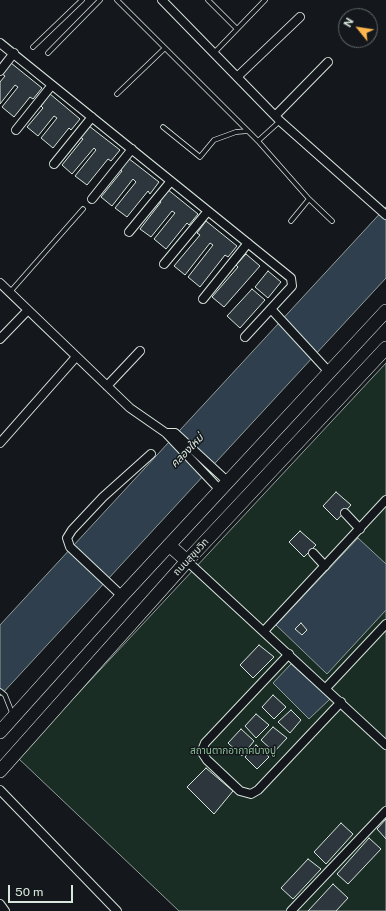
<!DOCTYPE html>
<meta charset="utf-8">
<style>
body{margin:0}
#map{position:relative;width:386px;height:911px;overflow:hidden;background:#14181c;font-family:"Public Sans",sans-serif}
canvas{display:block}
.north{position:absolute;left:338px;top:8px;width:40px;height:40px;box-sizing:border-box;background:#14181c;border:1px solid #626a69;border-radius:50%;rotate:300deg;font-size:11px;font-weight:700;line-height:16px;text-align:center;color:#d8e6dc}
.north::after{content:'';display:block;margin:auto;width:14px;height:18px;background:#ffb74d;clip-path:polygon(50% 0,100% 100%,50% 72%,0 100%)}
.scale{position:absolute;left:8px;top:885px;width:65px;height:18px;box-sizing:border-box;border:2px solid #d8e6dc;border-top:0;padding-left:5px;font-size:12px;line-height:14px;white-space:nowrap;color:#d8e6dc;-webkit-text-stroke:3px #14181c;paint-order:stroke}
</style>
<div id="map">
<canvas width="386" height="911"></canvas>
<div class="north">N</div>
<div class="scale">50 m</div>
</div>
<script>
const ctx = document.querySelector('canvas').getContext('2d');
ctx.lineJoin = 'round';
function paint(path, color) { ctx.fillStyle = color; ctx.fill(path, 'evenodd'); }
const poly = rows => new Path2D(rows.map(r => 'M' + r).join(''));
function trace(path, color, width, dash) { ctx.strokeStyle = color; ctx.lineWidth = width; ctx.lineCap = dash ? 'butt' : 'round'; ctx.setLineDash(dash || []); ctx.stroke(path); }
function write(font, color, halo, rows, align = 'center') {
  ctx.font = font + ' "Public Sans","Noto Sans Thai",sans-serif'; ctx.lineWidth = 3; ctx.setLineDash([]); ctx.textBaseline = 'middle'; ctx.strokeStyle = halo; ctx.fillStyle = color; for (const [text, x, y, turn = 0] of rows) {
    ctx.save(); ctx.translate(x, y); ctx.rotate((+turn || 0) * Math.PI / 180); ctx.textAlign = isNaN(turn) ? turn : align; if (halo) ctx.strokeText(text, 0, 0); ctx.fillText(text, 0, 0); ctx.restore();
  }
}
const green = poly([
 [386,363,386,911,179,911,18,758,386,363]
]);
paint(green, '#1a2d24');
trace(green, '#939e99', 1);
const water = poly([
 [386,207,386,278,0,696,0,625,386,207],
 [358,538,386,564,386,610,327,674,276,625,358,538],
 [291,664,330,699,309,719,273,683,291,664]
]);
paint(water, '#2f3f4d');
trace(water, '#939e99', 1);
const building = poly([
 [11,63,42,88,33,99,30,97,14,117,2,107,18,87,15,85,0,104,0,82,5,76,2,74,11,63],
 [50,94,80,119,71,130,69,128,53,148,41,138,57,118,54,116,38,136,27,127,43,108,41,106,50,94],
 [89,126,120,150,111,161,108,159,87,185,75,176,96,150,94,148,72,174,62,165,83,139,80,137,89,126],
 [128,158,159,182,150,194,148,191,127,217,115,208,136,182,133,179,112,206,101,197,122,171,119,169,128,158],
 [167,189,198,214,189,225,187,223,166,249,154,239,175,213,172,211,151,237,140,229,161,202,159,200,167,189],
 [206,221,237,246,228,257,225,255,200,287,188,277,213,245,210,243,185,275,174,266,200,235,197,233,206,221],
 [246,254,260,266,224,307,212,297,238,267,236,265,246,254],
 [268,271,281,282,268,298,255,287,268,271],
 [252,289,265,300,240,328,227,316,252,289],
 [336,492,351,505,337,520,323,506,336,492],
 [300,531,316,545,304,557,289,542,300,531],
 [301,623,307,630,302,635,295,629,301,623],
 [259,645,274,657,253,678,240,665,259,645],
 [273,695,286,707,274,719,262,707,273,695],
 [291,710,301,720,290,733,278,722,291,710],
 [256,714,269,725,256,738,245,726,256,714],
 [273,727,287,738,274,752,261,740,273,727],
 [241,729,254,741,242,756,228,743,241,729],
 [256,745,269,757,257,769,245,757,256,745],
 [206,768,233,791,214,814,187,787,206,768],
 [386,819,386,839,377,829,386,819],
 [341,823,353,834,326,864,314,852,341,823],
 [369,838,381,849,348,884,337,874,369,838],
 [308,859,321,869,293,899,281,888,308,859],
 [333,884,348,898,336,911,308,911,333,884]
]);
paint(building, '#2c363c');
trace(building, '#d8e6dc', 1);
const service = poly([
 [117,0,258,141,280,121],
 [208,0,237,29],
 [33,47,82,0],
 [48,53,100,0],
 [214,53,265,0],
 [117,94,165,48],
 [163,127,200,157,214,140,236,132,248,131],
 [258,141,309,199,291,221],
 [309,199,332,221],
 [10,292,83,209],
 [0,691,5,695,13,715]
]);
const minor = poly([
 [162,0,280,121,386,215],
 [0,43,291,278,292,286,245,337],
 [0,71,14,53],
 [237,77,300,17],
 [275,116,328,62],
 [16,130,52,85],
 [54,164,92,117],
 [92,199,132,149],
 [129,232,171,181],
 [164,264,208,211],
 [0,283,130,408,166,433,220,490],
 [203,299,248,243],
 [271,309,329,372],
 [0,339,28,310],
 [107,386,140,351],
 [166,433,175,433,228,482],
 [0,443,76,357],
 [345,513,360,529],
 [313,553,325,566],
 [187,561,386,745],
 [122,596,70,547,67,538,72,530,103,497,151,454],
 [264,631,386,500],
 [289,654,205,743,203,748,203,754,207,760,240,791,251,794,258,790,341,702],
 [326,688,386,624],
 [0,790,117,911],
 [0,904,5,911],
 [291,911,386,811]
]);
const trunk = poly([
 [169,545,187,561],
 [0,732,122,596,386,311],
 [0,771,187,561,386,348]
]);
trace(service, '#d8e6dc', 5.5);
trace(minor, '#d8e6dc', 10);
trace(trunk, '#d8e6dc', 14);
trace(service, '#14181c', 4);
trace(minor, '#14181c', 8);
trace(trunk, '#14181c', 13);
write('10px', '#d8e6dc', '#14181c', [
 ["ถนนสุขุมวิท",191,557,-47]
]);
write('10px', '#8ac095', '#14181c', [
 ["สถานตากอากาศบางปู",233,751]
]);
write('italic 11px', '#d8e6dc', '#14181c', [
 ["คลองใหม่",187,451,-46]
]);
</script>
